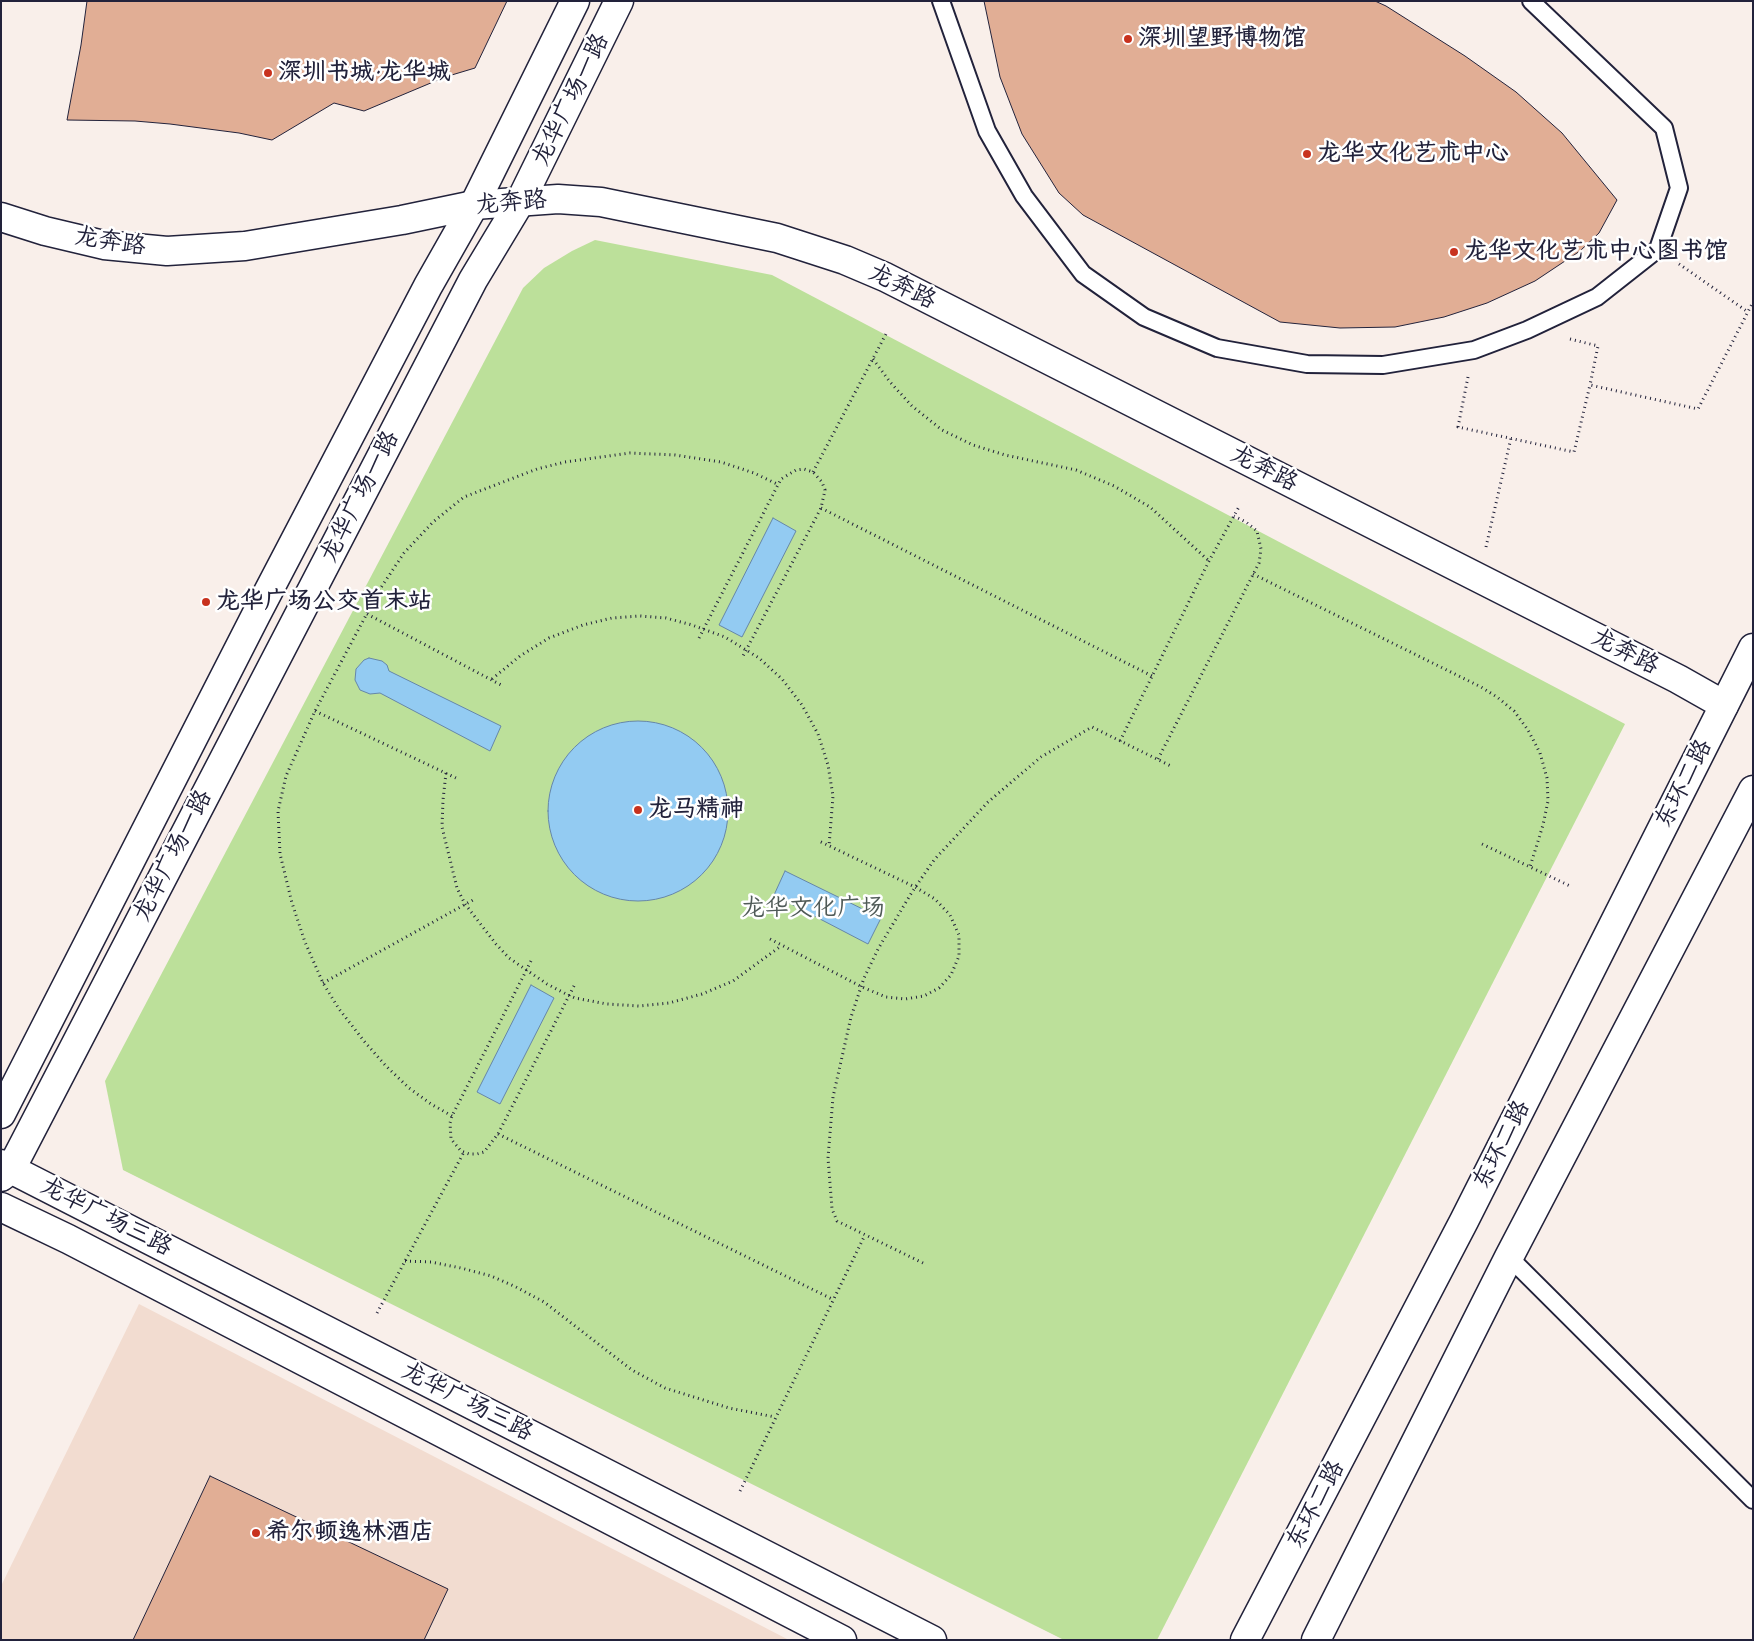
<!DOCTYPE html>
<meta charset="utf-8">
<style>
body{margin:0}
#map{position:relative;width:1754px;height:1641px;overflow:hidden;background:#f9efea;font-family:Caveat,sans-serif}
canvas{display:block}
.frame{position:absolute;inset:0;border:2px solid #22223b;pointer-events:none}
</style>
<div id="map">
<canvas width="1754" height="1641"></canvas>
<div class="frame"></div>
</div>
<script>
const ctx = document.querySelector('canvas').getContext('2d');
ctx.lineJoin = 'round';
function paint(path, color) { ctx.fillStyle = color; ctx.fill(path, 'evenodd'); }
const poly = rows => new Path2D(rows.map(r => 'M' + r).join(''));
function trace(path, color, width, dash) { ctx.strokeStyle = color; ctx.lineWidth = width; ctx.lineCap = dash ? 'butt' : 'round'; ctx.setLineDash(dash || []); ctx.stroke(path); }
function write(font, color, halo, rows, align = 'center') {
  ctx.font = font + ' Caveat,"LXGW WenKai TC",sans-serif'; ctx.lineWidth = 5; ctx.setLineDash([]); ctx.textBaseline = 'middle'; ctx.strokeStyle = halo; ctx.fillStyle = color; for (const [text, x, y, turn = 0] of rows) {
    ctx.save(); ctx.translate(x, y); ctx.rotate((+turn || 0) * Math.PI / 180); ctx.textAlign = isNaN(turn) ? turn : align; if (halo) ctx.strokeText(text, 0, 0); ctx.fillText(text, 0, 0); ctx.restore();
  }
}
paint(poly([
 [139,1304,789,1640,1,1640,1,1586]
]), '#f2dcd0');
paint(poly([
 [595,240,772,275,1625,724,1157,1640,1064,1640,123,1170,105,1081,523,288,544,268,572,251]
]), '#bce09a');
const water = poly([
 [773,518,796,531,742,637,719,625,773,518],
 [369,658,382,661,387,665,389,671,501,726,490,751,380,693,370,694,360,690,355,680,356,669,364,660,369,658],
 '548 811a90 90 0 1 1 180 0a90 90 0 1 1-180 0Z',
 [785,871,881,918,868,944,774,895,785,871],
 [531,985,554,998,500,1104,477,1092,531,985]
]);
paint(water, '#93cbf2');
trace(water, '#6687a9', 1);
const building = poly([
 [87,1,507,1,475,68,445,77,364,111,334,103,272,140,239,133,170,124,135,121,67,120,81,45,87,1],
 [984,1,1375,1,1386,6,1465,56,1516,92,1562,133,1617,200,1599,233,1580,251,1535,281,1487,303,1444,317,1395,327,1340,328,1280,322,1083,215,1059,193,1022,134,1000,77,984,1],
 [210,1476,448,1589,424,1640,133,1640,210,1476]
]);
paint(building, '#e1ae95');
trace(building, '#22223b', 1);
const service = poly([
 [941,1,987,131,1024,196,1083,274,1144,317,1217,348,1307,364,1383,365,1474,350,1527,330,1597,297,1658,249,1679,188,1664,128,1531,1],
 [1509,1257,1753,1500]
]);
const minor = poly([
 [1,1114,256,615,428,286,474,205,575,1],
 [1,1164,932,1640],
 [1,1177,11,1169,473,280,520,202,619,1],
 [1,1207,68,1239,842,1640]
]);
const tertiary = poly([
 [1,217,45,231,104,245,167,251,245,246,402,220,474,205,558,199,601,202,777,238,845,260,885,277,1678,679,1724,705]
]);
const secondary = poly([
 [1245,1640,1464,1221,1753,648],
 [1316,1640,1509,1257,1753,790]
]);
trace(service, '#22223b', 20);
trace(minor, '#22223b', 31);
trace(tertiary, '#22223b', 31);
trace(secondary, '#22223b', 31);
trace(poly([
 [1679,264,1748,312],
 [1570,339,1598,346,1590,385],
 [873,359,890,382,912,406,942,430,973,445,1005,455,1076,470,1114,486,1150,507,1209,561],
 [1468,377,1458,427,1574,452,1590,385,1698,409,1753,302],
 [813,472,887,332],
 [821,508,1152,676],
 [1486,547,1511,438],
 [1253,574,1481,687,1497,697,1514,711,1528,730,1540,753,1547,778,1548,801,1543,825,1530,867],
 [367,614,503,686],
 [699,638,781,479,796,470,804,469,813,472,822,482,825,490,821,508,742,658],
 [492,679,520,656,549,638,583,625,612,618,640,616,666,618,692,625,725,637,759,658,782,679,802,705,818,734,828,765,833,796,829,846],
 [315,711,456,778],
 [1120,741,1209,561,1240,505],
 [1158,759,1259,563,1261,549,1257,531,1246,522,1234,516],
 [446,773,443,800,442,827,457,888,465,904,496,944,509,958,547,984,568,995,575,998,607,1004,639,1006,669,1003,702,994,733,981,781,946],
 [1482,844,1570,886],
 [770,939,862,987,886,997,905,999,924,996,939,988,951,975,959,956,959,935,950,915,935,899,915,887,819,841],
 [531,961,452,1116,450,1123,451,1139,461,1151,469,1154,477,1154,484,1152,498,1134,575,984],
 [323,983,473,900],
 [452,1116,431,1104,409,1088,386,1066,364,1041,339,1009,323,983,305,942,292,903,280,854,278,811,286,776,315,711,380,589,404,553,433,522,464,497,537,469,565,462,630,453,675,455,721,462,754,473,777,484],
 [498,1134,834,1300],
 [405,1261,431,1262,461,1268,491,1276,516,1287,544,1302,632,1370,665,1388,729,1408,775,1417],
 [923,1263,837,1221,832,1209,828,1158,833,1097,851,1017,864,978,878,949,912,892,934,860,988,802,1041,757,1092,727,1173,767],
 [377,1313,464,1152],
 [740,1491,865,1235]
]), '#22223b', 3, [1, 4]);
trace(service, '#fff', 16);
trace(minor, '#fff', 28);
trace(tertiary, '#fff', 28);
trace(secondary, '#fff', 28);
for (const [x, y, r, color] of [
 [1128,39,5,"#c8321e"],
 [268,73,5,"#c8321e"],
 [1307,154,5,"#c8321e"],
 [1454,252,5,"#c8321e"],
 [206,602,5,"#c8321e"],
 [638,810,5,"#c8321e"],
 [256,1533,5,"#c8321e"]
]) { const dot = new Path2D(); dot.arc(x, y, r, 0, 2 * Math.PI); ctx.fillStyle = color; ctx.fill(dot); trace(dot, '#fff', 2); }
write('bold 24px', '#22223b', '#fff', [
 ["深圳望野博物馆",1138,39],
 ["深圳书城·龙华城",278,73],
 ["龙华文化艺术中心",1317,154],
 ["龙华文化艺术中心图书馆",1464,252],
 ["龙华广场公交首末站",216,602],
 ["龙马精神",648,810],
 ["希尔顿逸林酒店",266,1533]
], 'left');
write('24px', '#22223b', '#fff', [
 ["龙华广场一路",571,100,-64],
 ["龙奔路",511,203,-5],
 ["龙奔路",110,242,9],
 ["龙奔路",902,287,26],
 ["龙奔路",1264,469,27],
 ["龙华广场一路",360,497,-63],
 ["龙奔路",1625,652,27],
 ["东环二路",1684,784,-63],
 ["龙华广场一路",173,856,-63],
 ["东环二路",1502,1145,-63],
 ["龙华广场三路",106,1217,27],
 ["龙华广场三路",467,1402,27],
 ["东环二路",1316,1505,-62]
]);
write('24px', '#505b58', '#fff', [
 ["龙华文化广场",813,909]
]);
</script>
